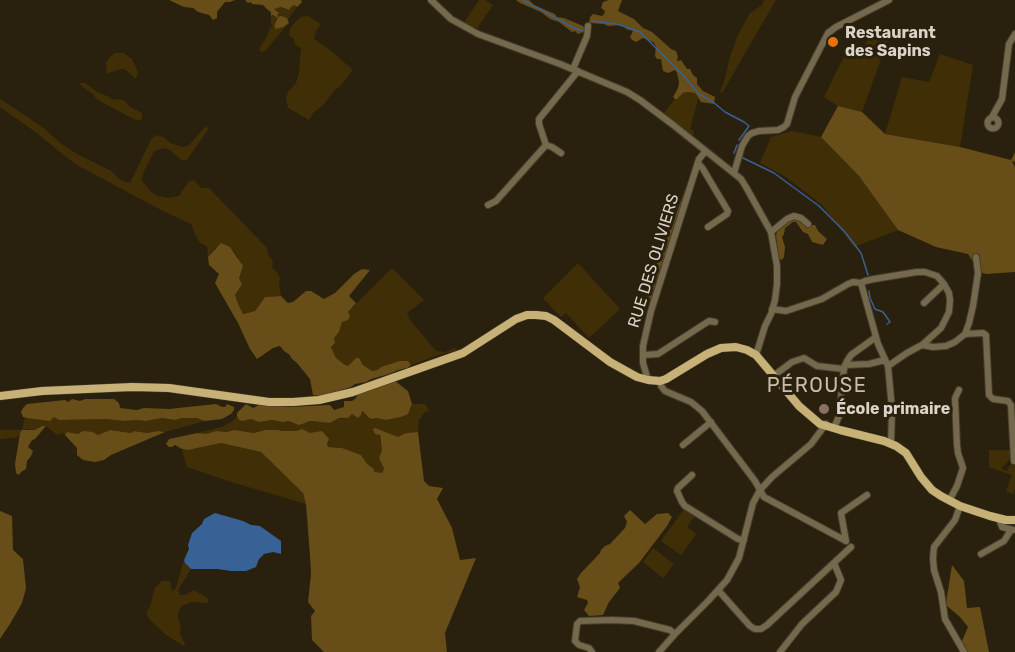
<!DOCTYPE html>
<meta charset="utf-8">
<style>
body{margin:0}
canvas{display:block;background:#29200e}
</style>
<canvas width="1015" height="652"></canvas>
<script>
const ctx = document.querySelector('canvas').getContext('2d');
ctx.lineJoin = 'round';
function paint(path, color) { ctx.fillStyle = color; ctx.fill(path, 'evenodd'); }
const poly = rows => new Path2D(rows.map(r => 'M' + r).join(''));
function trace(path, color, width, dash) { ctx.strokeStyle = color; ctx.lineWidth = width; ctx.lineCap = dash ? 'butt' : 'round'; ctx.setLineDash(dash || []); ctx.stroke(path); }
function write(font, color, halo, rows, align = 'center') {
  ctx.font = font + ' Rubik,sans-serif'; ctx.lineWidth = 6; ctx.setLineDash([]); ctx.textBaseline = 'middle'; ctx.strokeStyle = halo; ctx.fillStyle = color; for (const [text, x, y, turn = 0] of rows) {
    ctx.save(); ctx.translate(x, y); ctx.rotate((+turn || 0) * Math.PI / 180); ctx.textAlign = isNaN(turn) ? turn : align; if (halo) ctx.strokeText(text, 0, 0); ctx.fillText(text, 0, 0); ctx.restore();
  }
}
paint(poly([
 [479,0,485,0,493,5,479,25,479,28,472,27,466,24,465,21],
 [764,0,776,0,722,93,720,92,725,79,730,57,737,37,750,13,762,5],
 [294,5,297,7,288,19,287,18,278,18,274,26,282,27,289,23,288,24,265,51,261,52,259,49,267,36,270,28,273,26,271,24,271,16,277,15,277,11,273,9,275,8,281,7,287,10],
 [308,16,321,24,316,31,314,39,331,51,353,70,341,85,334,91,323,105,314,112,309,120,288,108,286,98,288,92,296,83,299,73,301,48,295,45,294,39,289,35,290,29,296,21,301,17],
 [871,31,889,37,862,112,838,106,824,97,849,46,864,50],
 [115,53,123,53,132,59,138,72,136,79,126,70,122,69,117,70,107,74,106,62,111,56],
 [940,54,973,65,960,147,885,134,902,77,929,82],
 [78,83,85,83,97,92,107,96,113,100,118,99,125,101,129,106,142,113,142,118,140,121,134,119,107,105,95,98,94,95],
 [687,92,695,93,698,99,690,129,694,131,693,136,664,113,675,99,677,99,683,93],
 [0,99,41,126,63,145,77,154,111,171,122,181,130,183,152,138,157,135,165,138,170,143,183,147,188,146,192,142,205,127,209,128,187,160,181,160,170,150,163,148,154,151,143,173,142,181,151,192,158,196,169,198,179,196,188,182,194,180,201,188,209,188,267,248,268,254,273,261,272,267,278,274,280,279,279,283,281,296,265,297,255,311,243,314,239,306,235,295,242,284,239,278,238,257,230,247,216,247,208,257,207,246,200,243,196,236,191,224,163,211,75,164,34,131,0,107],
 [792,131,821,137,859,176,898,230,854,247,822,205,786,177,760,163,771,137],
 [578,263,620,309,589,338,566,313,561,317,543,298],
 [392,268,424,300,407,313,410,320,436,351,445,352,457,347,455,351,438,355,411,365,408,361,378,370,372,371,363,365,359,358,356,358,348,366,345,366,336,358,331,347,334,343,334,338,339,332,340,326,348,312],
 [412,404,425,404,429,410,424,413,419,420,418,432,406,433,398,438,391,434,379,435,382,451,381,464,384,469,382,473,374,473,374,469,342,448,328,447,327,444,302,429,296,431,281,431,278,430,265,430,254,433,234,430,227,432,216,431,206,435,197,433,221,427,233,421,237,416,238,419,251,419,260,422,272,420,283,422,288,421,291,423,308,423,311,421,330,423,339,418,344,419,352,414,362,411,364,411,368,417,386,420,401,417,411,409],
 [54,416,59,420,106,419,124,421,136,420,146,421,162,418,175,420,182,418,198,418,205,421,165,432,158,431,147,433,135,431,131,433,110,430,98,435,93,432,78,434,67,432,65,435,62,433,57,435,46,426,42,426,35,430,27,429,20,433,18,437,0,439,0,430,22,430,25,417,40,419],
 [221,443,261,452,303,493,306,504,228,481,187,467,182,450,188,450],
 [989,450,1011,450,1011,458,1001,469,1007,471,1010,465,1015,465,1015,488,1013,494,1006,491,1012,475,989,467],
 [684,509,694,517,687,527,696,534,681,555,661,541],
 [653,548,674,564,663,578,643,562],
 [184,560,185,563,191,569,178,590,180,595,186,595,194,590,209,599,208,603,191,602,182,606,178,613,178,619,181,627,180,632,181,637,185,643,184,646,166,635,151,621,146,614,151,604,154,589,162,581,170,581,172,591,176,588]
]), '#402e07');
paint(poly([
 [169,0,235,0,230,2,225,2,217,12,217,18,213,20,209,15,198,12,193,8,184,7],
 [245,0,301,0,302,2,297,7,294,5,291,7,289,10,281,7,274,9,279,13,277,15,278,17,281,16,287,18,289,23,283,27,276,29,274,26,278,18,273,15,271,16,271,12,268,10,263,5,252,4,251,2,248,3],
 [516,0,529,0,534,5,555,14,557,17,564,18,583,26,585,29,583,32,578,34,575,31,572,32,559,22,550,19,541,12,520,3],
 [609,0,622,0,618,11,634,19,643,28,652,32,671,49,676,51,678,57,677,60,678,61,681,60,687,69,690,69,693,75,697,78,697,84,703,91,715,97,714,104,701,102,695,93,687,92,683,93,677,99,675,99,673,97,678,88,679,82,677,73,675,70,668,73,663,71,661,59,657,59,655,56,656,46,653,42,643,38,636,42,632,40,630,37,633,31,626,29,623,25,608,26,604,24,589,23,590,17,593,14,602,16,604,14,605,11,601,8,603,2],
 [838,106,862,112,885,134,960,147,1011,160,1015,152,1015,162,1012,161,1015,167,1015,272,986,274,980,272,968,254,936,247,898,230,859,176,821,137],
 [685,190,687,191,651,302,649,305,645,300,646,296,651,289,661,246,664,243,665,237,669,232],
 [790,218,798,218,804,222,809,228,811,225,815,225,818,231,827,239,823,245,812,242,808,234,803,232,796,222,793,222,785,228,784,234,782,237,785,247,784,257,782,260,779,259,776,235,778,229],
 [221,243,230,247,243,266,239,278,242,284,235,295,239,306,243,314,255,311,265,297,281,296,288,303,293,302,306,291,311,291,324,299,335,293,354,274,362,269,370,270,349,296,356,303,348,312,350,316,348,320,342,322,339,332,334,338,335,343,331,347,336,358,345,365,348,366,356,358,359,358,363,365,372,371,378,370,381,367,400,361,408,361,411,365,407,368,398,370,389,374,371,379,366,382,355,384,351,387,320,396,313,395,310,379,297,363,291,358,290,355,284,351,280,346,273,348,257,359,250,349,238,323,215,283,219,274,209,265,208,257],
 [395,381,408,391,412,404,408,414,401,417,386,420,376,418,372,419,368,417,364,412,362,411,361,415,358,418,352,414,348,418,339,418,330,423,311,421,299,425,288,421,283,422,272,420,259,422,251,419,242,421,238,419,237,416,237,413,246,404,253,408,261,404,289,407,330,405,334,410,344,407,344,401,352,401,356,398,358,394],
 [72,399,80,401,85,399,114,399,119,403,120,408,137,410,144,408,169,409,216,404,222,407,225,407,227,404,234,407,234,410,231,414,222,419,205,421,197,418,182,418,175,420,162,418,146,421,136,420,124,421,106,419,59,420,54,417,50,421,27,418,23,417,21,412,23,408,27,404,65,400,68,402],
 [42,426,46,426,35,439,32,440,28,447,33,451,31,456,27,461,26,469,21,472,19,475,16,473,15,464,20,433,22,430,35,430],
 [375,428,398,437,406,433,418,432,424,481,429,486,443,488,437,499,452,528,460,560,476,558,445,633,447,652,324,652,312,640,311,616,315,611,308,602,311,574,310,556,306,504,303,493,261,452,221,443,188,450,182,449,175,445,172,447,169,447,166,444,169,439,197,433,206,434,216,431,227,432,234,430,254,433,265,430,278,430,282,431,296,431,302,429,310,433,322,431,329,439,327,444,328,447,342,448,361,455,367,464,374,469,374,472,382,473,384,469,379,458,382,451,380,435,375,434,373,429],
 [110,430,131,433,134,431,147,433,158,431,165,432,111,455,104,460,95,462,83,460,77,455,77,448,65,435,67,432,78,434,83,431,93,432,98,435],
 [630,510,645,524,657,514,668,513,672,517,667,526,639,563,618,583,620,588,609,602,603,615,589,616,584,610,588,603,587,600,577,597,580,587,577,579,581,573,600,553,601,550,605,546,610,544,625,528,627,522,624,516],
 [0,511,12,516,13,550,23,559,26,588,22,603,10,624,0,639],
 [952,565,964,581,967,608,980,607,989,652,966,652,962,641,968,627,960,617,947,606,946,603]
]), '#674d17');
paint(poly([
 [215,513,243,521,251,525,260,526,281,541,281,554,273,552,264,554,259,559,256,567,246,571,231,571,218,569,191,569,185,563,184,560,189,549,188,545,192,533,202,524,204,519]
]), '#386195');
trace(poly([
 [523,0,574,28,586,32],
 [593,21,617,24,640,32,681,73,699,94,713,102,725,112,744,122,749,126,739,140],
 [734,153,737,145],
 [741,157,774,173,819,206,845,232,861,253,868,275],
 [869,291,870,298,875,309,883,312,888,319,890,322,887,324]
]), '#386195', 1.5);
const minor = poly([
 [431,0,451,19,478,34,560,64,627,92,640,100,672,124,741,179,746,187,771,232,777,266,777,284,775,300,771,314,765,326,756,355],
 [573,69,587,36,588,26],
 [992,117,1002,99,1009,44,1015,34],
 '987.5 123a5.5 5.5 0 1 1 11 0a5.5 5.5 0 1 1-11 0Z',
 [546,145,552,147,561,153],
 [699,164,703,169,728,211,727,214,708,227],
 [734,173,742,146,748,136,752,133,759,131,778,130,784,127,787,124,795,97,828,33,836,27,889,0],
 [488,205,496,201,546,145,539,124,539,119,578,71],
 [771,232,787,219,794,216,801,218,808,224],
 [861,283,878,344,888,366,892,409,891,443],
 [861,283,865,281,874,279,917,272,925,272,937,276,944,284,949,293,950,300,949,312,941,328,922,345],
 [924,303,944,284],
 [772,309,786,311,822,299,848,284,853,282,861,283],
 [965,334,983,333,986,335,989,395,993,399,1008,401,1011,405,1014,461],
 [644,355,658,354,709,321,715,322],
 [845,365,869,364,885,360],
 [888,366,907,353,918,347,922,345,933,347,946,346,955,342,965,334,969,323,973,306,978,273,976,257],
 [776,374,792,362,804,358,817,366,844,369],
 [648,380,643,363,643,346,651,311,699,159,705,152],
 [660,381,661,386,665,391,691,402,702,411,755,481,764,497,846,541],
 [834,428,839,416,844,369,847,361,851,355,876,337],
 [683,445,711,422],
 [692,475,678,488,677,491,682,502,685,506,738,539,744,540],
 [949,501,957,486,963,468,958,453,957,445,955,399,956,396,959,390],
 [960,506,955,520,934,547,933,558,934,570,941,592,945,619,964,652],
 [999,519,1002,527,1013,530],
 [846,541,841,513,867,495],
 [981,554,1004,541,1011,530],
 [718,590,750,626,755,629,761,629,767,625,851,547],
 [592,652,589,648,579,645,575,641,577,624,580,621,612,620,634,621,670,630,675,634],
 [659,652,675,634,708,601,727,580,739,558,753,503,760,490,772,477,811,444,826,424],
 [780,652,802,624,836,592,841,580,834,563]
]);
const major = poly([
 [0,396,42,391,132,387,169,388,269,402,293,402,319,400,353,392,463,353,516,319,527,315,536,315,546,316,554,320,610,362,637,377,648,380,660,381,666,379,707,354,721,348,736,347,747,350,756,355,799,406,820,424,840,430,884,441,896,446,906,453,921,477,932,490,941,496,960,506,990,516,1006,520,1015,520]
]);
trace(minor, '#453d2c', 8);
trace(major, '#453d2c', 9);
trace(minor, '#74694d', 6);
trace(major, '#c8b176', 8);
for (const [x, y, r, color] of [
 [833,42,6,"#e8710a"],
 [824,409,6,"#8d6e63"]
]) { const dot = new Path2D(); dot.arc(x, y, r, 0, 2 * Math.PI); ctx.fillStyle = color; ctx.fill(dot); trace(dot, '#29200e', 2); }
write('bold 16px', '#dad3c8', '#29200e', [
 ["Restaurant",845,33],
 ["des Sapins",845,51],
 ["École primaire",836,409]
], 'left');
write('16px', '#dad3c8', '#29200e', [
 ["RUE DES OLIVIERS",654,261,-73]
]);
ctx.letterSpacing = '1.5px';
write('20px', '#c9bda7', '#29200e', [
 ["PÉROUSE",817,386]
]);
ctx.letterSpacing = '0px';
</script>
